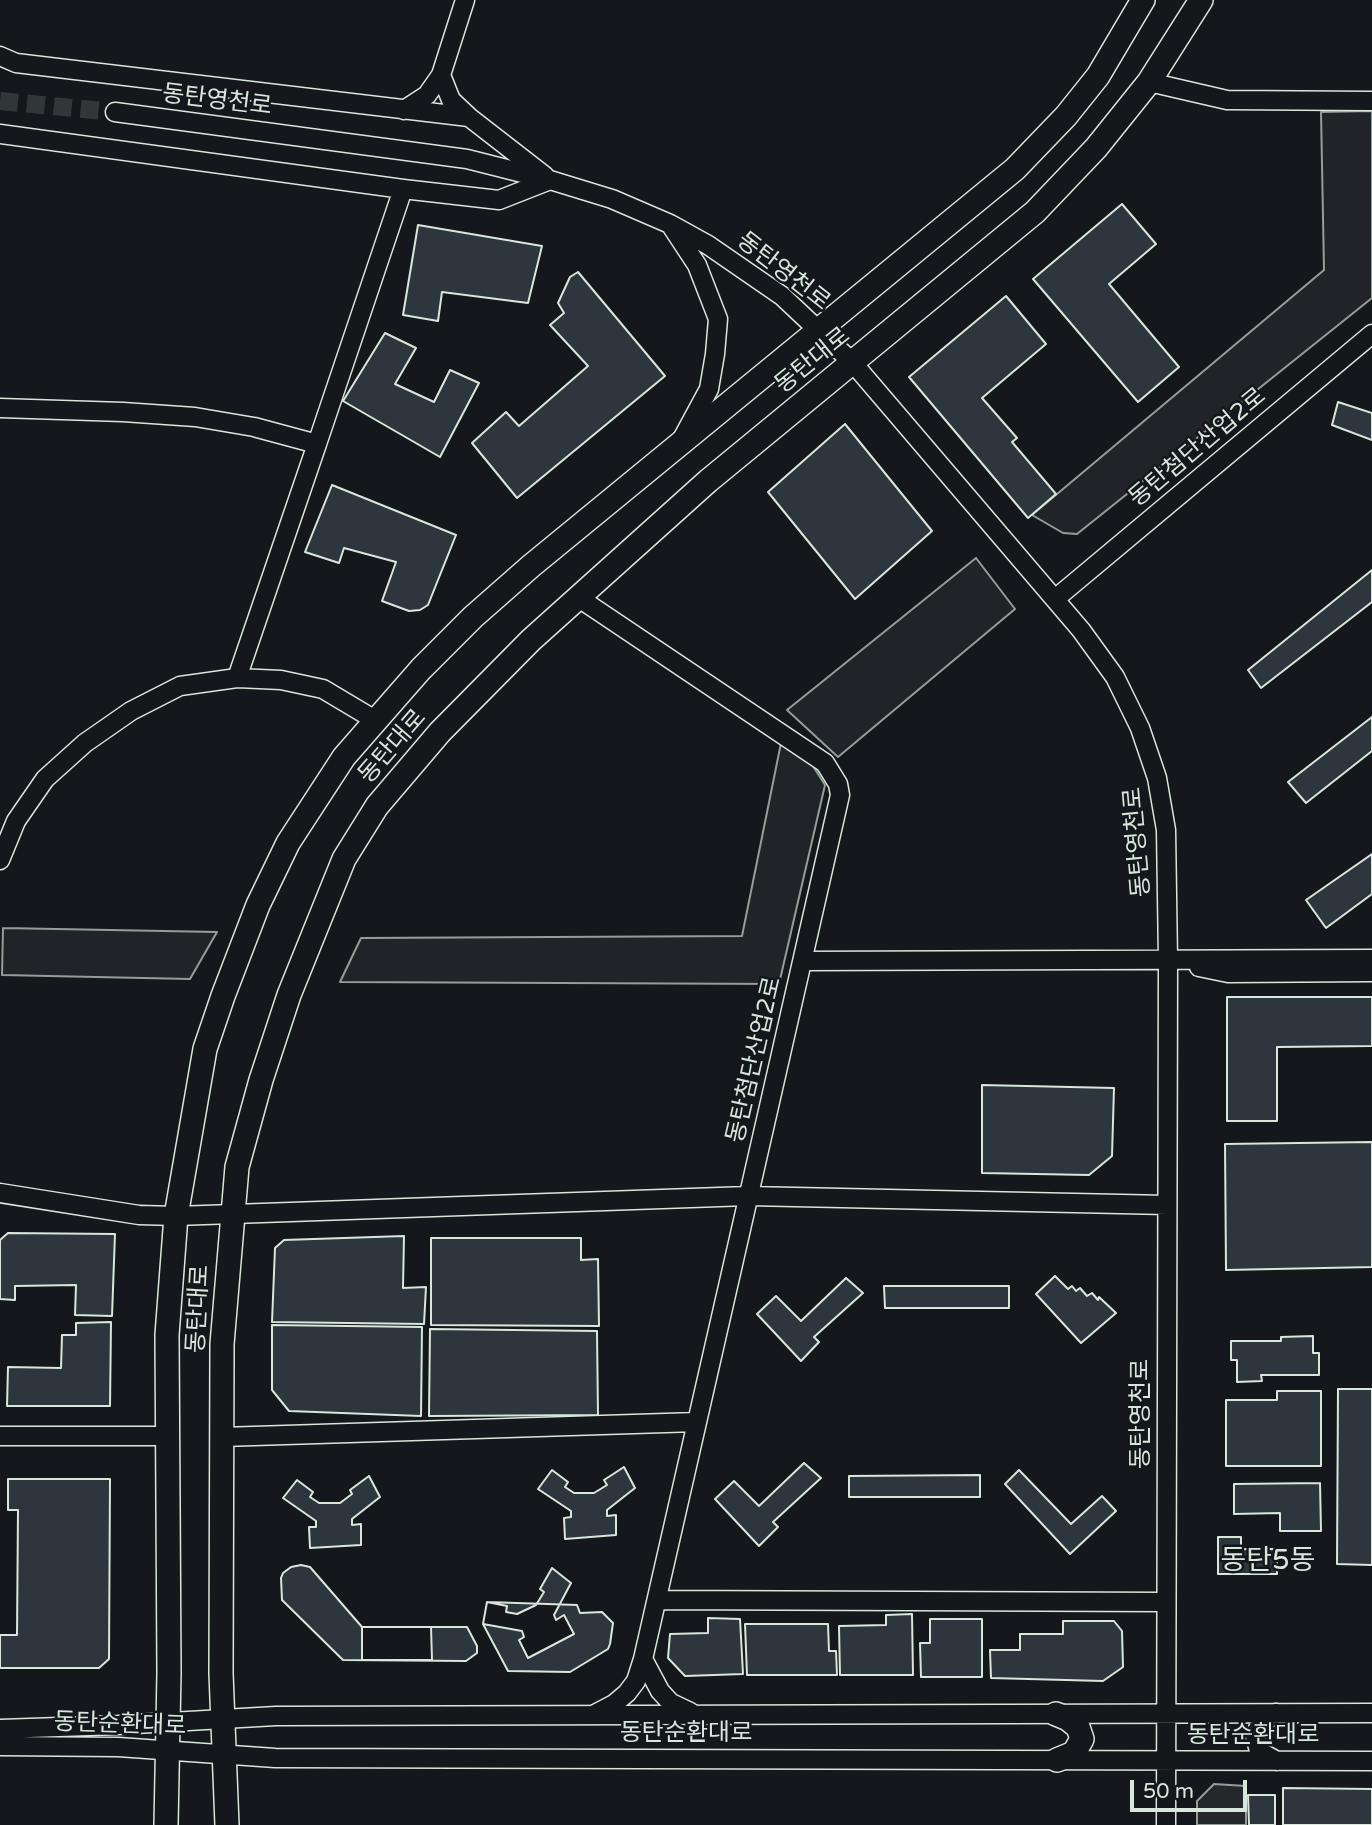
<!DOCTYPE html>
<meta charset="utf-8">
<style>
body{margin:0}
#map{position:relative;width:1372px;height:1825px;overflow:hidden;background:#14181c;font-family:"Varela Round",sans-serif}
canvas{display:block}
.scale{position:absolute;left:1130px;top:1780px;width:117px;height:32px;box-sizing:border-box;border:4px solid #d8e6dc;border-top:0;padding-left:9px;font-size:21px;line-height:24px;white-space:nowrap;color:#d8e6dc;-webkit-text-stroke:5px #14181c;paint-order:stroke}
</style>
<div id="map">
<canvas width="1372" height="1825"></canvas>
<div class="scale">50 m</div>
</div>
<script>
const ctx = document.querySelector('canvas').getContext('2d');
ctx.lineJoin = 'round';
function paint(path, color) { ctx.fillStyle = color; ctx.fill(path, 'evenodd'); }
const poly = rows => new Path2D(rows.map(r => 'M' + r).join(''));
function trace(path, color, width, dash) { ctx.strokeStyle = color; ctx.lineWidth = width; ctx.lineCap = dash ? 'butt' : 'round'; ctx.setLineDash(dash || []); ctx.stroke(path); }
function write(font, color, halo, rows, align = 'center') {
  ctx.font = font + ' "Varela Round","Noto Sans KR",sans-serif'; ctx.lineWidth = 5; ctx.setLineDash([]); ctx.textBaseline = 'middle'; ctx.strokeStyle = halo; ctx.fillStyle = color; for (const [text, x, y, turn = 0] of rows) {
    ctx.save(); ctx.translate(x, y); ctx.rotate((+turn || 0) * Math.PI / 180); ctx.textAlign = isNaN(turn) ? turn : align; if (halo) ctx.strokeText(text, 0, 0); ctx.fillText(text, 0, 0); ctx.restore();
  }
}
const green = poly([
 [1372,111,1372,298,1077,534,1063,533,1032,515,1324,270,1321,112,1372,111],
 [976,558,1015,609,838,757,787,710,976,558],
 [781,743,806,755,825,785,779,984,340,982,361,938,742,936,781,743],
 [3,928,217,932,190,979,2,975,3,928]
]);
paint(green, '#202428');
trace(green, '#939e99', 2);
const parking = poly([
 [1214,1784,1246,1786,1246,1825,1197,1825,1197,1801,1214,1784]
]);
paint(parking, '#24282b');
trace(parking, '#939e99', 2);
const building = poly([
 [1122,204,1156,244,1109,284,1179,367,1138,402,1033,279,1122,204],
 [418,225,542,246,528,303,442,292,438,321,403,315,418,225],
 [578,272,665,376,517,498,472,443,506,412,519,426,588,366,550,325,564,313,558,303,570,277,578,272],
 [1006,296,1046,344,982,398,1017,438,1012,442,1056,494,1028,518,909,377,1006,296],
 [385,333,416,348,395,384,434,402,450,370,479,383,440,457,343,401,385,333],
 [1338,402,1372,413,1372,440,1332,425,1338,402],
 [845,424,932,531,855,599,768,492,845,424],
 [332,485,456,535,428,605,420,610,409,611,382,601,396,562,344,548,339,563,305,552,332,485],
 [1372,570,1372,602,1261,688,1248,670,1372,570],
 [1372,717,1372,751,1306,803,1288,782,1372,717],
 [1372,854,1372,894,1326,928,1306,900,1372,854],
 [1227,997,1372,997,1372,1046,1277,1047,1277,1121,1227,1121,1227,997],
 [982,1085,1114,1088,1112,1156,1089,1175,982,1173,982,1085],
 [1372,1142,1372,1267,1226,1270,1225,1144,1372,1142],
 [8,1233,115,1234,112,1316,75,1315,76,1285,15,1286,15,1300,0,1299,0,1240,8,1233],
 [404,1236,403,1288,426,1287,424,1324,272,1322,275,1248,284,1240,404,1236],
 [431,1238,581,1238,581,1260,598,1259,599,1326,431,1325,431,1238],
 [1055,1276,1068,1289,1072,1286,1076,1291,1080,1288,1087,1296,1092,1293,1098,1300,1099,1297,1116,1313,1081,1343,1036,1294,1055,1276],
 [846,1278,863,1293,814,1337,819,1342,801,1361,757,1314,776,1296,801,1321,846,1278],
 [884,1286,1009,1286,1009,1308,885,1308,884,1286],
 [111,1322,110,1406,7,1406,8,1367,61,1368,62,1335,76,1335,76,1323,111,1322],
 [272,1325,422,1327,421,1416,289,1411,272,1390,272,1325],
 [430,1329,597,1331,598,1415,429,1416,430,1329],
 [1313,1336,1313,1353,1319,1353,1319,1375,1261,1375,1262,1381,1237,1382,1237,1360,1231,1360,1231,1341,1281,1341,1281,1337,1313,1336],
 [1338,1389,1372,1389,1372,1565,1337,1564,1338,1389],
 [1277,1391,1321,1391,1321,1466,1226,1466,1226,1400,1277,1400,1277,1391],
 [804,1463,821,1478,773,1522,778,1527,759,1546,715,1499,734,1481,759,1506,804,1463],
 [624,1467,635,1488,607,1510,607,1516,616,1515,616,1535,565,1539,564,1518,571,1517,571,1511,538,1489,552,1470,568,1482,565,1487,574,1493,594,1493,607,1485,604,1480,624,1467],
 [1019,1470,1071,1524,1102,1496,1116,1511,1070,1554,1005,1484,1019,1470],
 [980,1475,980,1497,849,1497,849,1476,980,1475],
 [369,1476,380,1497,352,1519,352,1525,361,1524,361,1545,310,1548,309,1527,316,1527,316,1521,283,1498,297,1480,313,1492,310,1497,319,1503,340,1503,352,1494,350,1490,369,1476],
 [8,1479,110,1479,109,1659,99,1668,0,1668,0,1635,17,1635,18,1510,8,1510,8,1479],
 [1320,1483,1321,1531,1280,1531,1280,1513,1234,1514,1234,1484,1320,1483],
 [1218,1537,1241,1537,1241,1549,1277,1549,1277,1574,1218,1574,1218,1537],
 [301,1565,310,1567,362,1627,467,1627,477,1646,477,1653,466,1661,343,1660,282,1600,281,1578,283,1573,291,1567,301,1565],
 [552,1568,571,1583,554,1615,556,1620,564,1615,574,1634,528,1658,519,1640,524,1637,522,1631,483,1624,487,1602,507,1606,506,1612,517,1614,536,1605,544,1592,540,1589,552,1568],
 [487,1602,577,1605,580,1613,602,1612,613,1623,610,1644,608,1649,570,1672,508,1671,483,1624,487,1602],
 [912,1614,913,1675,840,1675,839,1626,886,1625,886,1615,912,1614],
 [708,1618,740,1619,743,1674,685,1676,668,1658,670,1634,708,1633,708,1618],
 [930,1619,982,1619,982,1677,921,1677,920,1643,930,1643,930,1619],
 [1063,1621,1114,1621,1122,1631,1123,1667,1103,1681,991,1678,990,1650,1020,1650,1020,1634,1063,1634,1063,1621],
 [745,1624,828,1624,829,1651,836,1651,837,1675,747,1675,745,1624],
 [362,1627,431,1627,432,1660,362,1660,362,1627],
 [1283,1788,1372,1789,1372,1825,1283,1825,1283,1788],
 [1248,1795,1275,1795,1275,1825,1249,1825,1248,1795]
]);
paint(building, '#2c363c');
trace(building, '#d8e6dc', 2);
trace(poly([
 [0,101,115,112]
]), '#313739', 18, [18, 9]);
const minor = poly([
 [0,56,16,63,469,117,545,176],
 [441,75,451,100,469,117],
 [1149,82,1227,100,1372,101],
 [404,110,427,95,441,75,465,0],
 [115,112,467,159,550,180,612,199,670,224,708,245,782,296,853,363,1081,630,1115,677,1140,728,1157,778,1166,830,1168,960,1166,1825],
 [0,134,403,189,499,200,550,180],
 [672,227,697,265,718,319,715,354,709,389,682,439],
 [0,408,123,412,195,417,254,427,317,444,403,189],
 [317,444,237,678,281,680,323,689,375,720],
 [579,598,825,763,838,784,840,795,643,1659,636,1681,627,1693,614,1704,595,1714],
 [1055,599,1372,334],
 [0,860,16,821,45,779,85,743,131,711,180,686,237,678],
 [803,961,1372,959],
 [1199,967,1228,973,1372,972],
 [0,1193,139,1215,176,1216,748,1196,1167,1205],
 [0,1436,168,1436],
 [222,1437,697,1422],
 [657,1600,1166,1602],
 [643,1659,660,1691,671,1703,690,1712],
 [1276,1713,1260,1724,1255,1736,1259,1751,1277,1761],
 [0,1729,118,1725,276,1716,1372,1713],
 [0,1746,118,1747,275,1758,1372,1761]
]);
const major = poly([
 [1056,1714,1068,1719,1078,1727,1082,1739,1074,1753,1057,1760],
 [166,1825,169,1673,167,1335,176,1216,205,1049,223,996,258,905,288,843,344,757,421,669,473,617,531,566,1015,169,1066,116,1098,76,1143,0],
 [227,1825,221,1673,222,1344,237,1167,261,1080,289,995,344,859,377,806,440,732,531,640,708,481,1035,212,1096,148,1149,82,1201,0]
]);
trace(minor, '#d8e6dc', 21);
trace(major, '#d8e6dc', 26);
trace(minor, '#14181c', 18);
trace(major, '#14181c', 23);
write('24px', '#d8e6dc', '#14181c', [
 ["동탄영천로",217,101,7],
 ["동탄영천로",783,272,38],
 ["동탄대로",813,361,-39],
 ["동탄첨단산업2로",1198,448,-40],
 ["동탄대로",393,747,-49],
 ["동탄영천로",1138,842,-95],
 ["동탄첨단산업2로",755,1060,-77],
 ["동탄대로",199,1309,-87],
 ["동탄영천로",1142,1414,-90],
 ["동탄순환대로",120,1725,2],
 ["동탄순환대로",686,1734],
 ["동탄순환대로",1253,1736]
]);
write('28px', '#d8e6dc', '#14181c', [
 ["동탄5동",1268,1562]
]);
</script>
